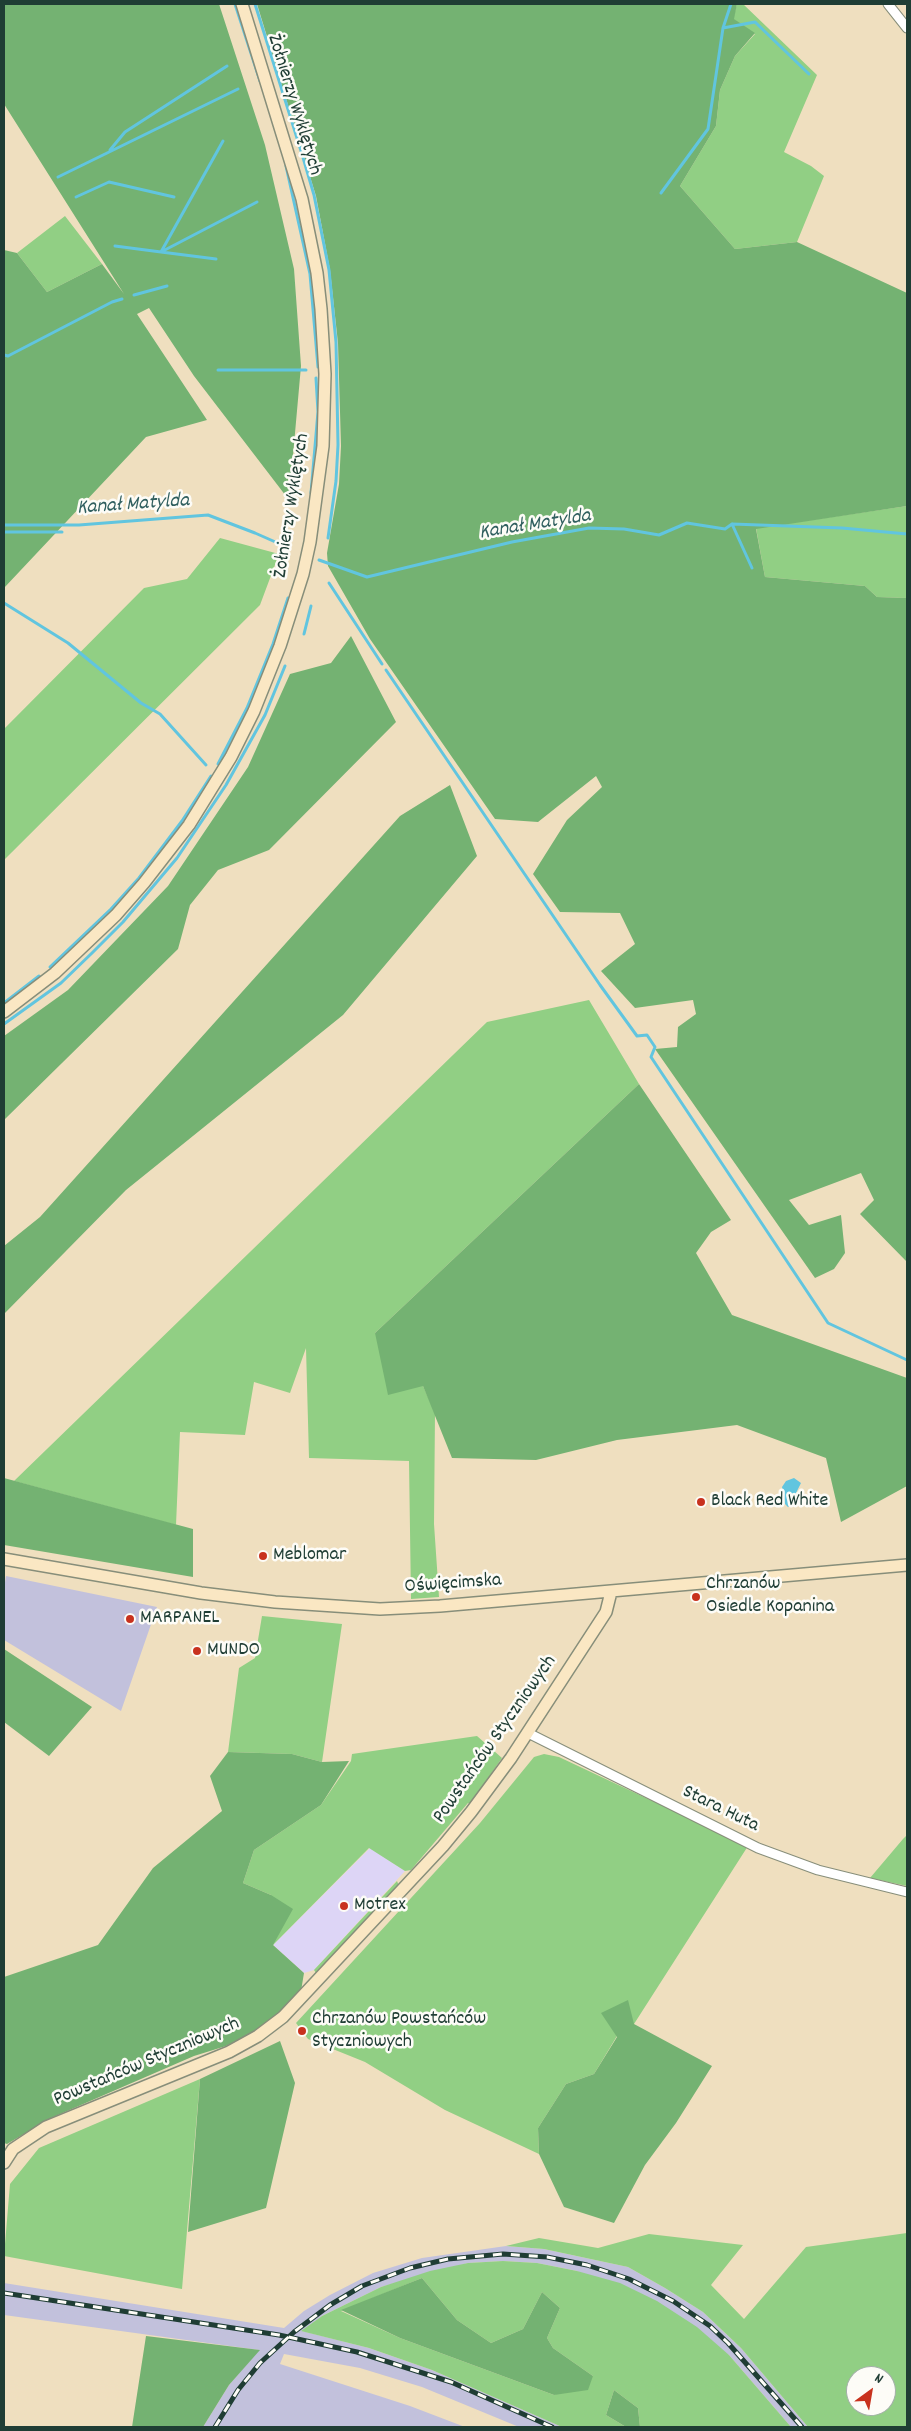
<!DOCTYPE html>
<meta charset="utf-8">
<style>
body{margin:0}
#map{position:relative;width:911px;height:2431px;overflow:hidden;background:#efdfbf;font-family:Dekko,sans-serif}
canvas{display:block}
.frame{position:absolute;inset:0;border:5px solid #1f3d34;pointer-events:none}
.north{position:absolute;left:846px;top:2366px;width:50px;height:50px;box-sizing:border-box;background:#fdfcf7;border:1px solid #a4b0a9;border-radius:50%;rotate:32deg;font-size:14px;font-weight:700;line-height:20px;text-align:center;color:#1f3d34}
.north::after{content:'';display:block;margin:auto;width:18px;height:22px;background:#c8321e;clip-path:polygon(50% 0,100% 100%,50% 72%,0 100%)}
</style>
<div id="map">
<canvas width="911" height="2431"></canvas>
<div class="frame"></div>
<div class="north">N</div>
</div>
<script>
const ctx = document.querySelector('canvas').getContext('2d');
ctx.lineJoin = 'round';
function paint(path, color) { ctx.fillStyle = color; ctx.fill(path, 'evenodd'); }
const poly = rows => new Path2D(rows.map(r => 'M' + r).join(''));
function trace(path, color, width, dash) { ctx.strokeStyle = color; ctx.lineWidth = width; ctx.lineCap = dash ? 'butt' : 'round'; ctx.setLineDash(dash || []); ctx.stroke(path); }
function write(font, color, halo, rows, align = 'center') {
  ctx.font = font + ' Dekko,sans-serif'; ctx.lineWidth = 5; ctx.setLineDash([]); ctx.textBaseline = 'middle'; ctx.strokeStyle = halo; ctx.fillStyle = color; for (const [text, x, y, turn = 0] of rows) {
    ctx.save(); ctx.translate(x, y); ctx.rotate((+turn || 0) * Math.PI / 180); ctx.textAlign = isNaN(turn) ? turn : align; if (halo) ctx.strokeText(text, 0, 0); ctx.fillText(text, 0, 0); ctx.restore();
  }
}
paint(poly([
 [370,1848,405,1871,314,1970,304,1973,273,1945]
]), '#ddd5f6');
paint(poly([
 [6,1576,157,1607,121,1711,4,1640,4,1589],
 [506,2246,544,2249,628,2267,665,2288,703,2312,741,2348,808,2427,791,2427,729,2355,577,2271,537,2263,503,2261,468,2263,381,2287,322,2316,302,2331,369,2348,432,2370,562,2427,519,2427,422,2387,360,2368,284,2354,280,2364,410,2406,465,2427,203,2427,229,2385,259,2350,4,2315,4,2283,284,2328,304,2311,330,2295,373,2273,422,2258]
]), '#c2c1dc');
paint(poly([
 [737,4,743,4,817,75,784,152,811,166,824,176,797,242,735,249,680,186,716,126,720,90,735,56,755,34,733,19],
 [65,216,102,264,47,292,17,253],
 [907,506,907,598,877,597,865,586,765,577,756,528],
 [220,538,279,554,260,605,4,860,4,729,144,588,187,579],
 [589,1000,639,1084,375,1333,423,1386,435,1413,434,1524,439,1597,411,1599,409,1461,309,1458,306,1348,290,1393,254,1382,245,1435,180,1432,176,1525,14,1481,487,1022],
 [262,1616,342,1624,322,1762,292,1754,228,1752,239,1668,255,1658],
 [477,1736,502,1758,470,1804,468,1803,411,1870,405,1871,369,1848,273,1945,271,1895,243,1883,254,1850,321,1805,351,1761,352,1754],
 [544,1754,559,1757,748,1846,634,2024,617,2036,594,2074,566,2084,538,2128,539,2154,445,2110,365,2062,308,2039,296,2023,480,1823,534,1757],
 [907,1835,907,1886,870,1878,903,1839],
 [397,1881,400,1888,319,1974,316,1973,314,1970],
 [200,2079,182,2289,4,2256,10,2184,39,2148],
 [907,2233,907,2427,808,2427,741,2348,703,2312,665,2288,628,2267,544,2249,506,2246,539,2238,598,2248,649,2234,743,2245,711,2285,744,2319,806,2247],
 [856,2376,886,2376,886,2406,856,2406],
 [503,2261,537,2263,577,2271,620,2283,657,2301,697,2327,729,2355,791,2427,640,2427,638,2408,614,2390,606,2415,626,2427,562,2427,432,2370,369,2348,301,2331,322,2316,381,2287,430,2271,468,2263],
 [422,2278,457,2320,491,2343,523,2329,542,2292,560,2308,547,2338,553,2348,593,2376,554,2395,400,2338,341,2311]
]), '#91cf84');
paint(poly([
 [4,4,219,4,265,145,294,269,301,366,289,500,194,376,149,308,137,314,207,420,146,437,4,588,4,250,17,253,47,292,102,264,124,294,4,104],
 [257,4,737,4,734,19,755,33,735,56,720,90,716,126,680,186,735,249,797,242,907,293,907,506,756,529,765,577,865,586,877,597,907,598,907,1262,860,1214,874,1200,861,1173,789,1200,809,1225,841,1215,845,1253,834,1269,815,1278,655,1049,677,1047,678,1027,696,1014,693,1000,635,1008,601,971,635,944,620,913,560,912,533,874,567,820,602,787,596,776,538,822,495,819,370,639,328,566,327,553,339,484,341,446,338,343,330,270,316,196],
 [351,636,396,722,269,850,218,870,190,905,178,949,4,1120,4,1036,68,990,168,886,248,767,290,674,331,663],
 [450,785,477,856,343,1015,126,1190,4,1314,4,1246,40,1217,400,816],
 [639,1084,731,1220,711,1232,696,1253,732,1315,907,1378,907,1486,841,1522,826,1458,737,1425,617,1440,536,1460,452,1458,423,1386,388,1395,375,1333],
 [4,1478,193,1529,193,1577,4,1545],
 [4,1649,92,1707,49,1756,4,1722],
 [228,1752,292,1754,322,1762,349,1761,321,1805,254,1850,243,1883,271,1895,293,1909,273,1945,304,1973,301,1991,294,2001,274,2017,256,2030,226,2046,194,2056,51,2118,7,2144,4,2143,4,1977,98,1945,153,1868,222,1811,210,1776],
 [628,2000,634,2024,712,2066,676,2123,645,2165,614,2223,564,2207,539,2154,538,2128,566,2084,594,2074,617,2037,601,2013],
 [280,2041,295,2083,266,2208,188,2232,200,2079],
 [422,2278,457,2320,491,2343,523,2329,542,2292,560,2308,547,2338,553,2348,593,2376,588,2390,554,2395,400,2338,341,2310],
 [146,2336,260,2350,229,2385,203,2427,132,2427],
 [614,2390,638,2408,640,2427,626,2427,606,2415]
]), '#74b272');
paint(poly([
 [794,1478,801,1483,795,1495,796,1504,788,1507,785,1504,782,1487,786,1481]
]), '#61c5df');
trace(poly([
 [235,4,260,81],
 [255,4,302,154,314,195,329,270,336,342,338,445,336,481,328,538],
 [723,28,731,4],
 [110,150,125,132,227,66],
 [286,166,310,274,318,367],
 [58,177,238,89],
 [661,193,708,129,723,28,755,22,809,74],
 [76,197,109,182,174,197],
 [115,246,161,252,257,202],
 [216,259,161,252,223,141],
 [134,295,167,286],
 [4,355,8,356,112,302,122,299],
 [218,370,306,370],
 [311,493,318,412,316,378],
 [732,524,752,568],
 [4,525,79,525,208,515,255,533,289,548],
 [4,532,62,532],
 [319,560,367,577,512,542,589,528,624,529,659,535,687,523,725,529,732,524,842,528,907,534],
 [329,583,382,664],
 [4,603,68,643,141,703,160,714,206,765],
 [304,634,311,606],
 [386,670,600,985,637,1036,647,1035,655,1047,651,1057,828,1323,907,1360],
 [218,764,247,708,273,644,288,598],
 [50,967,111,909,139,878,182,821,211,776],
 [4,1003,39,976],
 [4,1024,61,983,92,953,123,922,177,858,226,785,265,715,285,666]
]), '#61c5df', 3);
const street = poly([
 [888,4,907,28],
 [528,1733,758,1848,818,1870,907,1892]
]);
const secondary = poly([
 [4,1012,55,973,116,915,144,883,189,825,231,757,254,711,280,646,303,574,310,542,323,446,325,374,321,309,317,273,302,199,242,4],
 [4,1559,201,1593,275,1602,380,1609,440,1606,907,1565],
 [4,2163,13,2149,46,2127,229,2052,258,2036,283,2017,443,1846,471,1812,511,1758,606,1612,611,1592]
]);
trace(street, '#878e7a', 11);
trace(secondary, '#878e7a', 14);
trace(street, '#fff', 9);
trace(secondary, '#fae7c3', 11);
const rail = poly([
 [4,2293,279,2335,357,2352,451,2382,552,2427],
 [215,2427,238,2390,260,2363,294,2332,330,2305,362,2286,410,2268,448,2259,503,2254,547,2257,587,2265,629,2279,673,2301,710,2326,728,2343,802,2427]
]);
trace(rail, '#1f3d34', 5);
trace(rail, '#fdfcf7', 3, [9]);
for (const [x, y, r, color] of [
 [701,1502,5,"#c8321e"],
 [263,1556,5,"#c8321e"],
 [696,1597,5,"#c8321e"],
 [130,1619,5,"#c8321e"],
 [197,1651,5,"#c8321e"],
 [344,1906,5,"#c8321e"],
 [302,2031,5,"#c8321e"]
]) { const dot = new Path2D(); dot.arc(x, y, r, 0, 2 * Math.PI); ctx.fillStyle = color; ctx.fill(dot); trace(dot, '#fdfcf7', 2); }
write('20px', '#1f3d34', '#fdfcf7', [
 ["Żołnierzy Wyklętych",293,105,73],
 ["Żołnierzy Wyklętych",293,506,-81],
 ["Oświęcimska",453,1585,-4],
 ["Powstańców Styczniowych",496,1740,-55],
 ["Stara Huta",720,1810,26],
 ["Powstańców Styczniowych",147,2063,-23]
]);
write('20px', '#1f3d34', '#fdfcf7', [
 ["Black Red White",711,1502],
 ["Meblomar",273,1556],
 ["Chrzanów",706,1585],
 ["Osiedle Kopanina",706,1608],
 ["MARPANEL",140,1619],
 ["MUNDO",207,1651],
 ["Motrex",354,1906],
 ["Chrzanów Powstańców",312,2020],
 ["Styczniowych",312,2043]
], 'left');
write('italic 21px', '#305f5f', '#fdfcf7', [
 ["Kanał Matylda",133,506,-4],
 ["Kanał Matylda",535,526,-9]
]);
</script>
